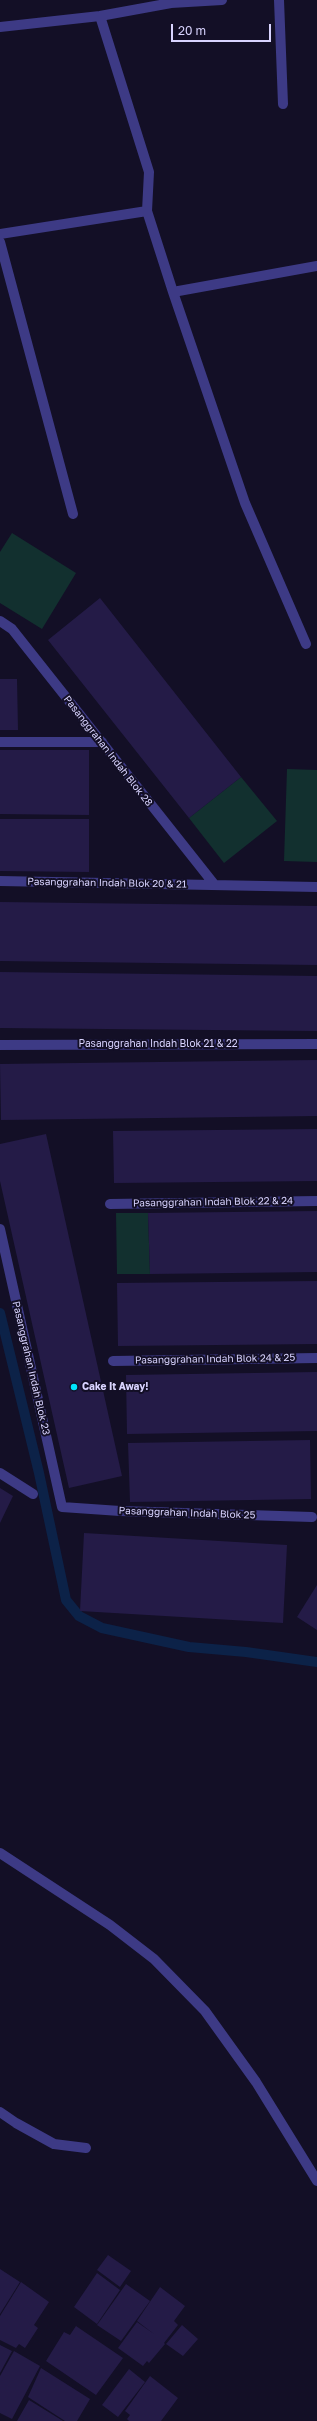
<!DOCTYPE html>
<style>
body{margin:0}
#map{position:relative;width:317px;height:2421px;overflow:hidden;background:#130f26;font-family:"Golos Text",sans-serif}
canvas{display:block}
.scale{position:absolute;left:171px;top:24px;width:100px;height:18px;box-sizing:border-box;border:2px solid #d9d4ff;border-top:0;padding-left:5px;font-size:12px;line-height:14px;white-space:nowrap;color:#d9d4ff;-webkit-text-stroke:3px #130f26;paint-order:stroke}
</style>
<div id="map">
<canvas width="317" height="2421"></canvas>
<div class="scale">20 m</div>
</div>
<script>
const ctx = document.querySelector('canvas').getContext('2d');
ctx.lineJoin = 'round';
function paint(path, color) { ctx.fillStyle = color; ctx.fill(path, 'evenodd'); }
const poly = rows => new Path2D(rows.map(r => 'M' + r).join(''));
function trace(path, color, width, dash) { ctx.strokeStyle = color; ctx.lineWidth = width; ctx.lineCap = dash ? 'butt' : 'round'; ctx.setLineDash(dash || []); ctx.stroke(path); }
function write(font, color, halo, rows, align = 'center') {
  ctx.font = font + ' "Golos Text",sans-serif'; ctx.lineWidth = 4; ctx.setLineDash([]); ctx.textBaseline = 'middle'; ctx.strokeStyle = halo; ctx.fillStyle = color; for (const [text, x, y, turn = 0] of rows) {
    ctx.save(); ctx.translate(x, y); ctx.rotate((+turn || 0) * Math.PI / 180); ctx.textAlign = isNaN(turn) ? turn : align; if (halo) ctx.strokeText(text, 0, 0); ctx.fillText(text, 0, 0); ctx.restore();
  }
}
paint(poly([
 [12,533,76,573,42,629,0,603,0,552],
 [287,769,317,770,317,862,284,861],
 [241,777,277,821,224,863,189,818],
 [116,1213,148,1213,150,1274,117,1274]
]), '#12302f');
trace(poly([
 [0,1313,39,1473,66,1600,79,1616,102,1628,189,1647,246,1652,317,1662]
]), '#0c2248', 10);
paint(poly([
 [100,598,241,777,189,818,48,640],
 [0,679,17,679,18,730,0,730],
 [0,750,89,750,89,815,0,814],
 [0,819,89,819,89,872,0,871],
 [0,902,317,906,317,965,0,961],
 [0,972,317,976,317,1031,0,1028],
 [317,1060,317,1116,1,1120,0,1064],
 [317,1129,317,1181,114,1183,113,1131],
 [46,1134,122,1476,69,1488,0,1181,0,1144],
 [317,1211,317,1272,150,1274,148,1213],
 [317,1281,317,1344,118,1346,117,1283],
 [317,1372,317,1431,127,1434,126,1375],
 [310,1440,311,1499,130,1502,128,1443],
 [0,1488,13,1496,0,1523],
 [84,1533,287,1545,283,1623,80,1611],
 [317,1585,317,1630,297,1617],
 [108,2255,131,2271,120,2287,97,2270],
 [0,2269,20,2282,0,2314],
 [97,2273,120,2290,97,2324,74,2307],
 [21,2282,49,2302,34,2325,38,2328,25,2348,19,2344,16,2348,0,2340,0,2316],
 [126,2284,150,2301,121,2341,97,2325],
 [160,2287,185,2306,174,2321,178,2325,164,2343,165,2344,149,2363,147,2361,143,2366,118,2348,137,2322,154,2334,137,2321],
 [182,2325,198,2339,183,2356,166,2344],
 [76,2326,123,2358,96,2395,46,2361,64,2332,70,2335],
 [0,2345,12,2351,0,2373],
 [14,2351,40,2366,12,2419,0,2413,0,2376],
 [41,2368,90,2399,77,2421,65,2421,28,2397],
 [129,2369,145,2382,118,2417,102,2405],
 [150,2376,178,2398,161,2421,129,2421,127,2419,130,2415,125,2411],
 [29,2400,63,2421,17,2421]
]), '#241b47');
trace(poly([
 [279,0,283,104],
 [100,16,149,172,147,211,173,292,245,503,306,644],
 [0,27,100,16,171,3,222,0],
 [0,234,147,211],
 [0,242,73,514],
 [173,292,317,266],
 [0,621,12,629,214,884],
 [0,742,102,742],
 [0,881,317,887],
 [0,1045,317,1044],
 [110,1204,317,1201],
 [0,1229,62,1507,120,1511,312,1517],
 [113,1361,317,1358],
 [0,1473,33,1494],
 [0,1853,110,1925,154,1959,205,2011,256,2082,317,2181],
 [0,2112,16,2123,54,2144,86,2148]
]), '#3d3a85', 10);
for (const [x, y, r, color] of [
 [74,1387,4,"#00e5ff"]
]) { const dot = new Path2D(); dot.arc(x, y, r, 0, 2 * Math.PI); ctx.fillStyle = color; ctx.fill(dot); trace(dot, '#130f26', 1.5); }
write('10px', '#d9d4ff', '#130f26', [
 ["Pasanggrahan Indah Blok 28",108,751,52],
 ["Pasanggrahan Indah Blok 20 & 21",107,883,1],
 ["Pasanggrahan Indah Blok 21 & 22",158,1044],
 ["Pasanggrahan Indah Blok 22 & 24",213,1202,-1],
 ["Pasanggrahan Indah Blok 24 & 25",215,1359,-1],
 ["Pasanggrahan Indah Blok 23",31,1368,77],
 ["Pasanggrahan Indah Blok 25",187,1513,2]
]);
write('bold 10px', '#d9d4ff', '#130f26', [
 ["Cake It Away!",82,1387]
], 'left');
</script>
